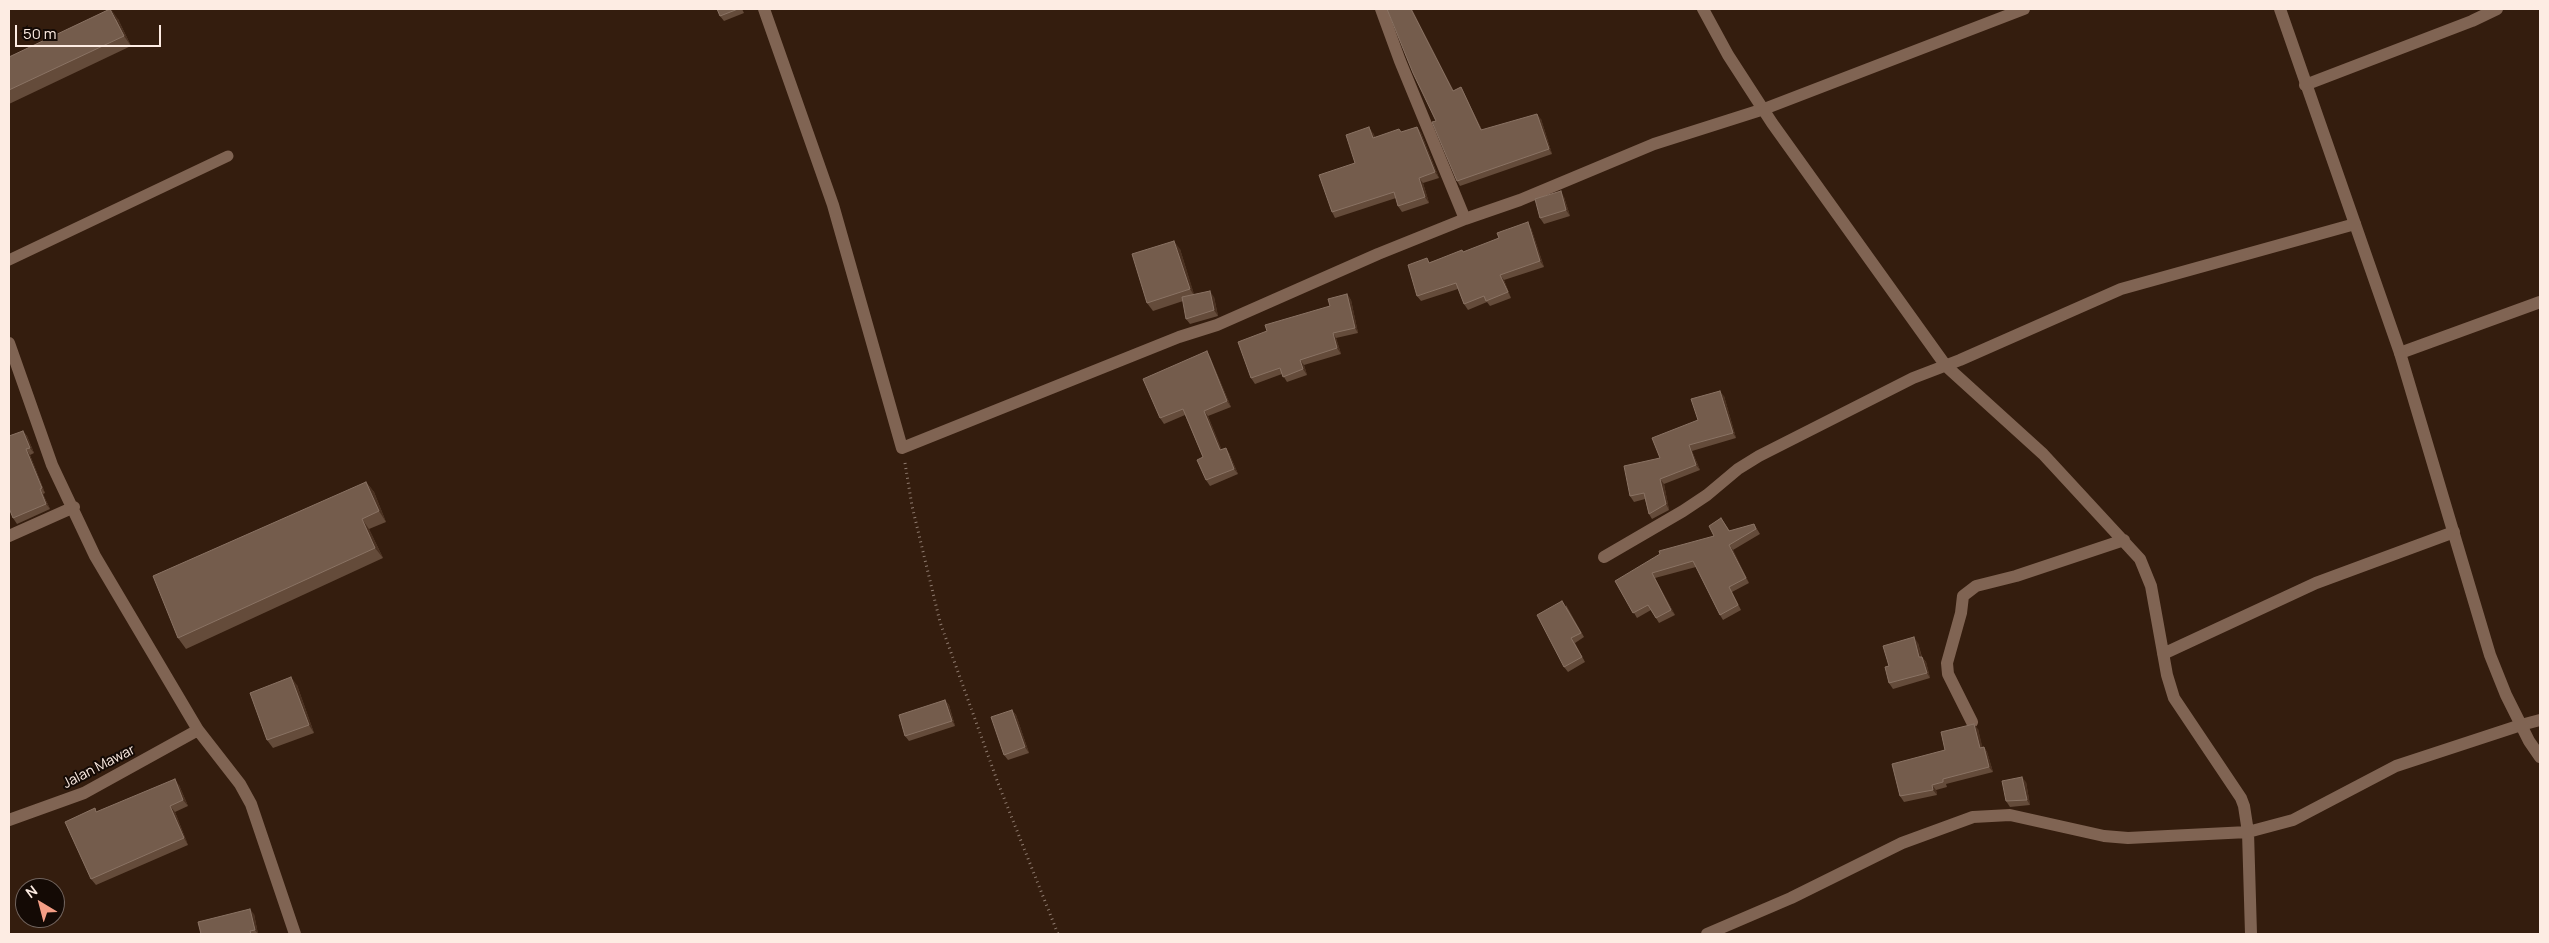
<!DOCTYPE html>
<style>
body{margin:0}
#map{position:relative;width:2549px;height:943px;overflow:hidden;background:#341d0e;font-family:Manrope,sans-serif}
canvas{display:block}
.frame{position:absolute;inset:0;border:10px solid #fdece3;pointer-events:none}
.north{position:absolute;left:15px;top:878px;width:50px;height:50px;box-sizing:border-box;background:#140a05;border:1px solid #71645e;border-radius:50%;rotate:323deg;font-size:14px;font-weight:700;line-height:20px;text-align:center;color:#fdece3}
.north::after{content:'';display:block;margin:auto;width:18px;height:22px;background:#f49e86;clip-path:polygon(50% 0,100% 100%,50% 72%,0 100%)}
.scale{position:absolute;left:15px;top:25px;width:146px;height:22px;box-sizing:border-box;border:2px solid #fdece3;border-top:0;padding-left:6px;font-size:15px;line-height:18px;white-space:nowrap;color:#fdece3;-webkit-text-stroke:4px #140a05;paint-order:stroke}
</style>
<div id="map">
<canvas width="2549" height="943"></canvas>
<div class="frame"></div>
<div class="north">N</div>
<div class="scale">50 m</div>
</div>
<script>
const ctx = document.querySelector('canvas').getContext('2d');
ctx.lineJoin = 'round';
const poly = rows => new Path2D(rows.map(r => 'M' + r).join(''));
function trace(path, color, width, dash) { ctx.strokeStyle = color; ctx.lineWidth = width; ctx.lineCap = dash ? 'butt' : 'round'; ctx.setLineDash(dash || []); ctx.stroke(path); }
function paint(path, color) { ctx.fillStyle = color; ctx.fill(path, 'evenodd'); }
function write(font, color, halo, rows, align = 'center') {
  ctx.font = font + ' Manrope,sans-serif'; ctx.lineWidth = 4; ctx.setLineDash([]); ctx.textBaseline = 'middle'; ctx.strokeStyle = halo; ctx.fillStyle = color; for (const [text, x, y, turn = 0] of rows) {
    ctx.save(); ctx.translate(x, y); ctx.rotate((+turn || 0) * Math.PI / 180); ctx.textAlign = isNaN(turn) ? turn : align; if (halo) ctx.strokeText(text, 0, 0); ctx.fillText(text, 0, 0); ctx.restore();
  }
}
trace(poly([
 [905,463,912,506,940,622,998,783,1058,934]
]), '#8f7b6f', 3, [1, 4]);
trace(poly([
 [9,260,228,156]
]), '#806453', 11);
trace(poly([
 [764,9,833,205,902,448,1179,337,1217,325,1378,254,1465,219,1520,200,1654,144,1764,109,2024,9],
 [1381,9,1400,61,1465,219],
 [1703,9,1728,55,1772,123,1946,366,2043,454,2140,559,2151,586,2167,675,2174,698,2241,798,2244,806,2248,832,2251,934],
 [2305,85,2472,21,2497,9],
 [9,343,52,465,95,556,198,730,240,784,251,804,295,934],
 [2400,353,2540,302],
 [9,536,74,507],
 [1604,557,1683,511,1707,495,1738,469,1759,456,1913,378,1960,360,2121,289,2355,224],
 [2163,654,2316,583,2454,532],
 [1972,722,1948,674,1947,663,1961,613,1963,596,1976,586,2016,576,2124,540],
 [9,820,84,793,198,730],
 [1707,934,1791,898,1902,843,1973,817,2010,815,2104,836,2128,838,2248,832,2293,820,2396,766,2521,725,2540,720]
]), '#806453', 12);
trace(poly([
 [2280,9,2400,353,2490,655,2506,695,2529,741,2540,757]
]), '#806453', 12);
paint(poly([
 [717,9,742,9,744,13,724,21,720,16],
 [118,19,131,46,9,104,9,57],
 [1461,87,1464,93,1482,130,1541,119,1552,154,1460,186,1457,181,1436,121,1454,91],
 [1417,127,1421,133,1439,178,1423,183,1429,203,1402,212,1398,206,1396,198,1335,218,1332,212,1355,163,1373,133,1375,137,1402,132],
 [1564,197,1570,216,1544,224,1540,218],
 [1531,228,1544,267,1504,280,1511,298,1490,306,1487,302,1468,310,1464,304,1458,289,1421,301,1417,296,1430,262,1464,252],
 [1180,249,1194,295,1214,297,1218,316,1190,324,1186,319,1183,301,1153,311,1147,303],
 [1347,294,1351,300,1358,333,1336,338,1341,354,1304,365,1307,375,1287,382,1282,374,1255,384,1251,378,1267,331,1330,306],
 [1210,357,1231,407,1208,416,1221,449,1229,453,1238,474,1210,486,1206,480,1203,457,1185,415,1164,424,1160,418],
 [1724,396,1736,438,1692,451,1700,470,1664,484,1669,510,1652,519,1649,514,1645,499,1634,502,1630,496,1660,458,1698,420],
 [23,431,27,436,34,453,30,455,45,493,43,494,50,509,17,524,13,518],
 [366,482,374,492,386,522,369,529,383,558,186,649,178,638],
 [1721,518,1730,531,1754,524,1760,534,1733,550,1749,583,1732,592,1741,610,1723,620,1720,615,1696,567,1655,578,1675,615,1659,623,1651,610,1637,618,1615,581,1714,536],
 [1566,605,1584,637,1575,643,1585,662,1568,672,1564,667],
 [1918,643,1922,657,1926,662,1930,678,1893,689,1889,683,1889,666],
 [297,685,314,733,273,748,267,740],
 [945,700,949,705,955,726,909,741,905,736],
 [1012,710,1016,715,1029,753,1008,760,1004,755],
 [1978,729,1982,747,1984,747,1987,752,1993,772,1946,784,1947,787,1936,790,1937,795,1904,802,1900,796,1945,750],
 [2026,782,2030,805,2010,807,2006,801],
 [179,785,188,806,175,812,188,845,96,885,91,879,97,812],
 [254,914,258,934,201,934]
]), '#644b3a');
paint(poly([
 [111,9,118,19,131,46,124,36],
 [1411,9,1412,9,1457,97,1453,91],
 [1461,87,1464,93,1485,136,1481,130],
 [1537,114,1541,119,1552,154,1549,149],
 [1369,127,1373,133,1377,143,1373,138],
 [1417,127,1421,133,1439,178,1435,172],
 [1419,178,1423,183,1429,203,1425,197],
 [1561,191,1564,197,1570,216,1566,210],
 [1528,222,1531,228,1544,267,1540,261],
 [1174,241,1180,249,1195,297,1190,289],
 [1500,275,1504,280,1511,298,1508,292],
 [1210,291,1214,297,1218,316,1214,310],
 [1347,294,1351,300,1358,333,1355,328],
 [1333,333,1336,338,1341,354,1337,348],
 [1207,351,1210,357,1231,407,1227,401],
 [1300,360,1304,365,1307,375,1303,369],
 [1720,391,1724,396,1736,438,1733,433],
 [1204,411,1208,416,1224,455,1220,450],
 [23,431,27,436,34,453,30,448],
 [1689,445,1692,451,1700,470,1696,465],
 [1226,448,1229,453,1238,474,1234,469],
 [26,449,30,455,45,493,42,488],
 [1660,479,1664,484,1669,510,1666,504],
 [366,482,374,492,386,522,379,511],
 [40,489,43,494,50,509,46,504],
 [362,519,369,529,383,558,375,548],
 [1729,545,1733,550,1749,583,1746,578],
 [1652,573,1655,578,1675,615,1671,610],
 [1914,637,1918,643,1923,663,1919,657],
 [1922,657,1926,662,1930,678,1927,673],
 [291,677,297,685,314,733,309,725],
 [945,700,949,705,955,726,952,721],
 [1012,710,1016,715,1029,753,1025,747],
 [1974,724,1978,729,1984,753,1980,748],
 [1984,747,1987,752,1993,772,1989,767],
 [2022,777,2026,782,2030,805,2027,800],
 [175,779,179,785,188,806,183,800],
 [1932,785,1936,790,1937,795,1933,790],
 [170,806,175,812,188,845,184,838],
 [250,909,254,914,258,934,255,930]
]), '#4a3121');
const building = poly([
 [110,9,124,36,9,90,9,57,110,9],
 [717,9,738,9,720,16,717,9],
 [1387,9,1411,9,1453,91,1461,87,1481,130,1537,114,1549,149,1457,181,1432,122,1436,121,1413,73,1387,9],
 [1369,127,1373,138,1399,129,1401,132,1417,127,1435,172,1419,178,1425,197,1398,206,1394,192,1332,212,1319,175,1355,163,1346,135,1369,127],
 [1561,191,1566,210,1540,218,1535,199,1561,191],
 [1528,222,1540,261,1500,275,1508,292,1486,301,1484,296,1464,304,1456,283,1417,296,1408,265,1427,258,1429,263,1462,250,1463,252,1499,238,1497,233,1528,222],
 [1174,241,1190,289,1147,303,1132,254,1174,241],
 [1210,291,1214,310,1186,319,1182,297,1210,291],
 [1347,294,1355,328,1333,333,1337,348,1300,360,1303,369,1283,377,1280,368,1251,378,1238,342,1267,331,1265,325,1330,306,1328,299,1347,294],
 [1207,351,1227,401,1204,411,1220,450,1226,448,1234,469,1206,480,1197,460,1203,457,1183,409,1160,418,1143,379,1207,351],
 [1720,391,1733,433,1689,445,1696,465,1660,479,1666,504,1649,514,1644,493,1630,496,1624,466,1660,458,1652,438,1698,420,1691,399,1720,391],
 [23,431,30,448,26,449,42,488,40,489,46,504,13,518,9,508,9,436,23,431],
 [366,482,379,511,362,519,375,548,178,638,153,576,366,482],
 [1721,518,1729,531,1754,524,1756,529,1729,545,1746,578,1729,587,1738,605,1720,615,1693,561,1652,573,1671,610,1656,618,1648,605,1633,613,1615,581,1660,554,1659,551,1714,536,1709,526,1721,518],
 [1562,601,1581,633,1571,638,1582,657,1564,667,1537,615,1562,601],
 [1914,637,1919,657,1922,657,1927,673,1889,683,1885,667,1889,666,1883,646,1914,637],
 [291,677,309,725,267,740,250,693,291,677],
 [945,700,952,721,905,736,899,715,945,700],
 [1012,710,1025,747,1004,755,991,717,1012,710],
 [1974,724,1980,748,1984,747,1989,767,1943,779,1943,782,1932,785,1933,790,1900,796,1892,764,1945,750,1941,732,1974,724],
 [2022,777,2027,800,2006,801,2002,781,2022,777],
 [175,779,183,800,170,806,184,838,91,879,65,822,95,808,96,812,175,779],
 [250,909,255,930,250,931,251,934,201,934,198,922,250,909]
]);
paint(building, '#745c4c');
trace(building, '#8a7364', 1);
write('14px', '#fdece3', '#140a05', [
 ["Jalan Mawar",99,767,-27]
]);
</script>
